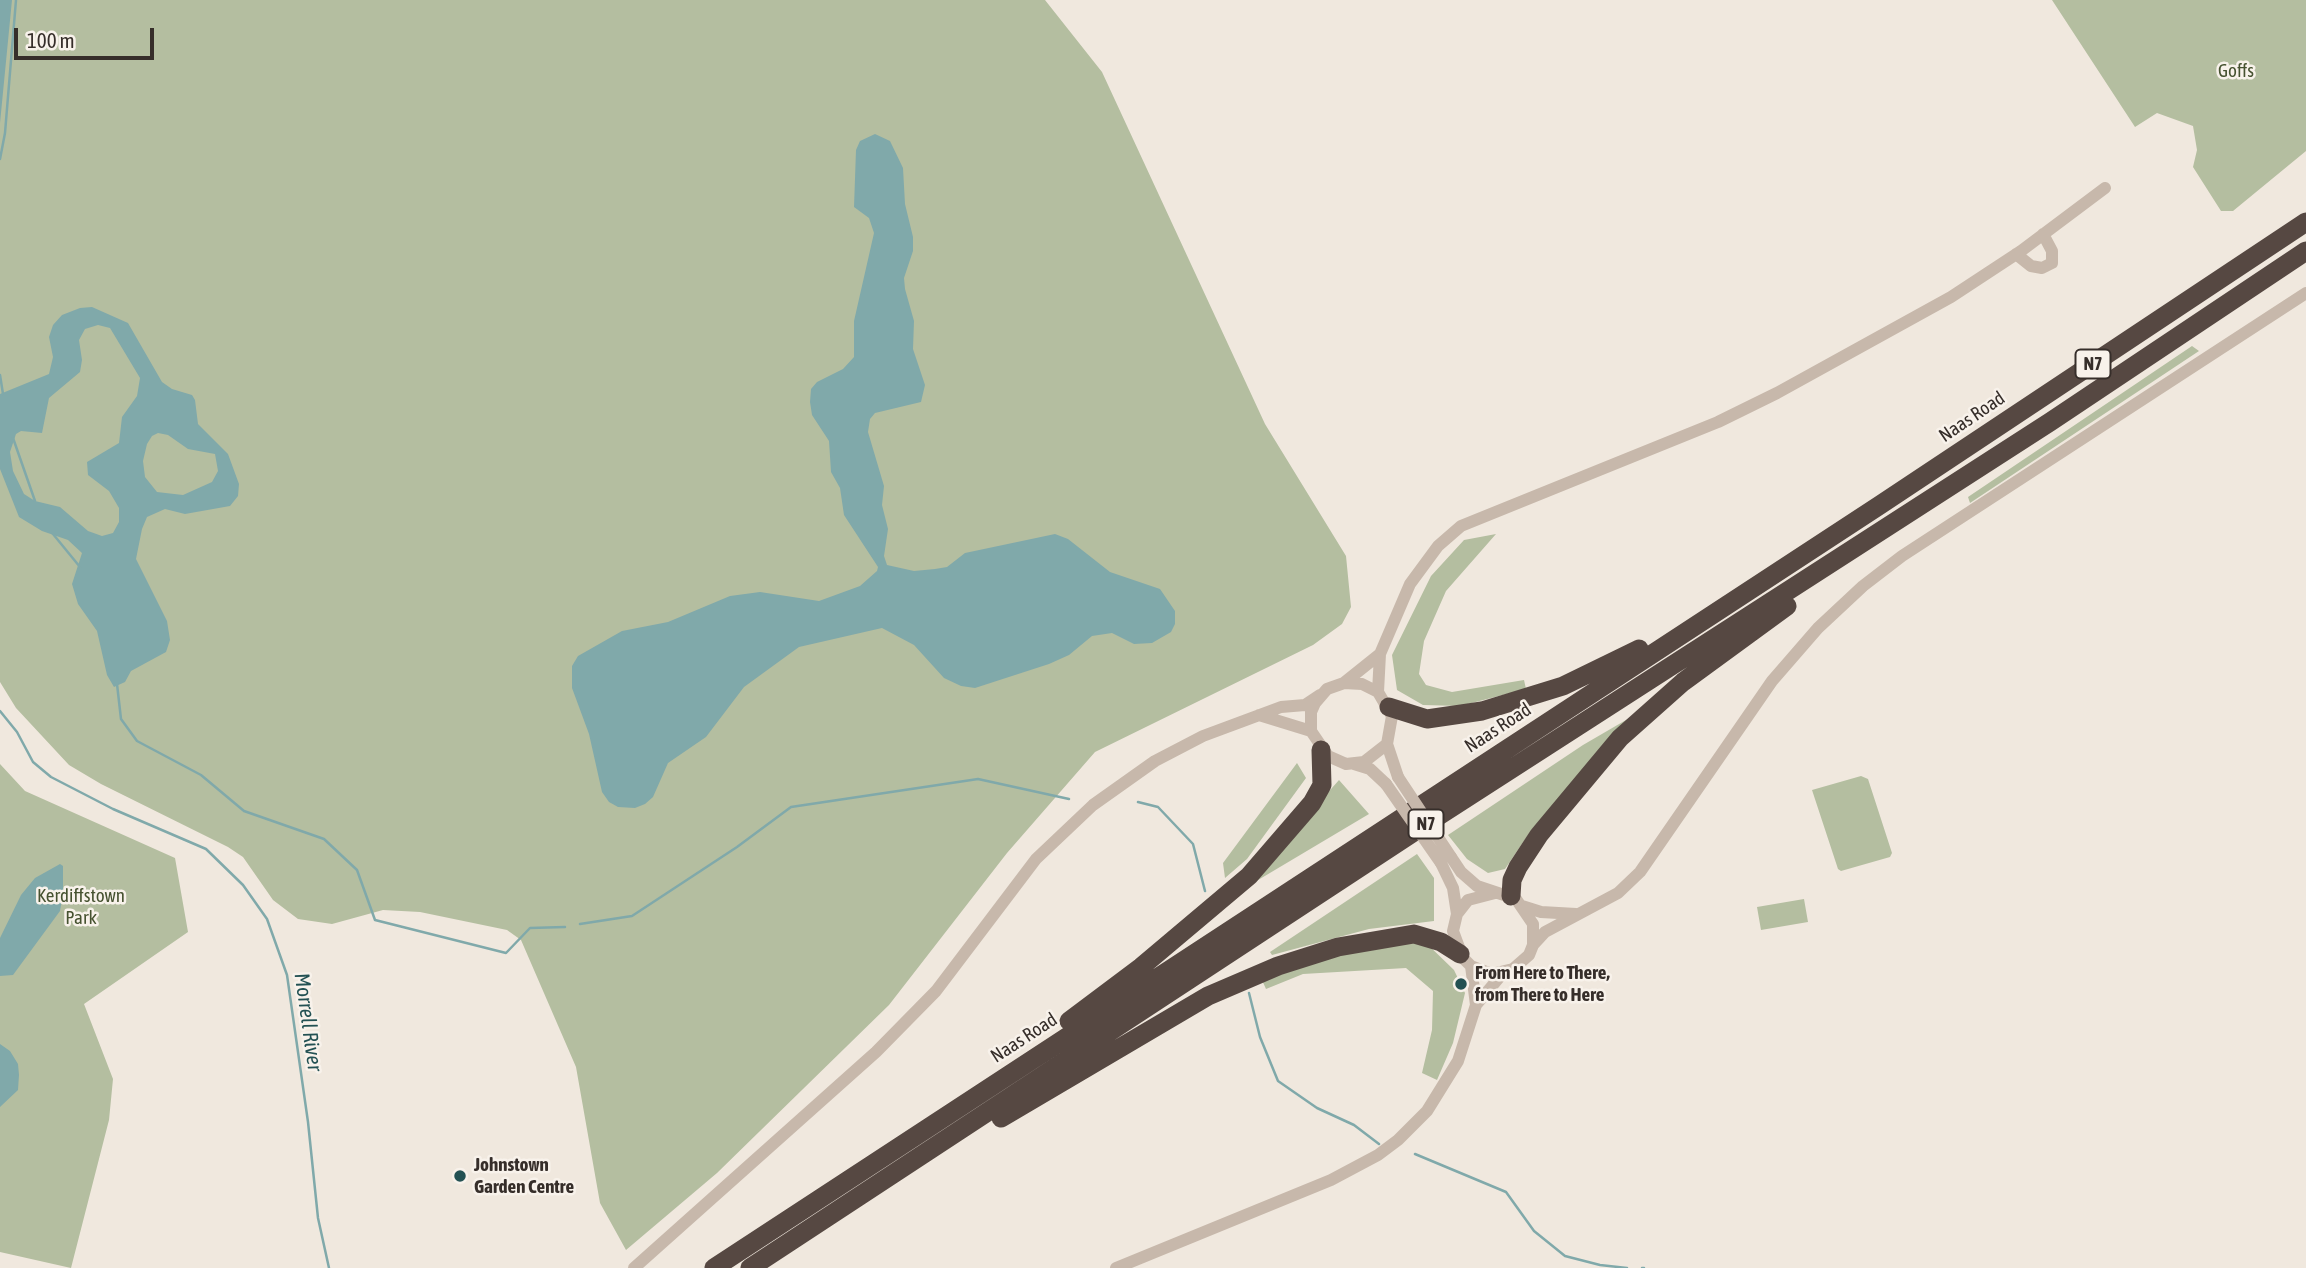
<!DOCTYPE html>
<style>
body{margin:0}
#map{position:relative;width:2306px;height:1268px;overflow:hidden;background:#f0e8de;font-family:"Asap Condensed",sans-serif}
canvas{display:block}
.scale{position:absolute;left:14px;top:28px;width:140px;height:32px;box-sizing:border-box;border:4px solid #362e2a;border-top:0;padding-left:9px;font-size:21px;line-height:24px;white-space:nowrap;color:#362e2a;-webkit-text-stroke:5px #f8f2eb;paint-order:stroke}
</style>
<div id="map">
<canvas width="2306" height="1268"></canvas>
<div class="scale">100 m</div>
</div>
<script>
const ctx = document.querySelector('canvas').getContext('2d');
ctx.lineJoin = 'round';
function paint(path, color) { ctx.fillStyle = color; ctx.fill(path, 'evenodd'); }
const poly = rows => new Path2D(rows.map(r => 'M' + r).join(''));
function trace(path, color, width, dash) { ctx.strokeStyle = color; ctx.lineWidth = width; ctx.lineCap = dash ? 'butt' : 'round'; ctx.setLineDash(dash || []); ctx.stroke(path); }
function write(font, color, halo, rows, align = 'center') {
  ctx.font = font + ' "Asap Condensed",sans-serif'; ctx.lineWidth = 5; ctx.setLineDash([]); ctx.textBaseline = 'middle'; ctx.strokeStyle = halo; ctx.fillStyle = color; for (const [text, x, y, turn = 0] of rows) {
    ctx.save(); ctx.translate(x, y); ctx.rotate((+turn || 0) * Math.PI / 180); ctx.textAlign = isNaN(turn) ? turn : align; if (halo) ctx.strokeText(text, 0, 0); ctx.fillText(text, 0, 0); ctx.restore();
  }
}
paint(poly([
 [0,0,1045,0,1102,72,1265,424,1346,556,1351,607,1342,624,1313,645,1095,752,1007,853,889,1005,717,1173,626,1250,600,1203,576,1067,521,940,507,930,420,912,383,910,332,924,298,919,273,900,243,857,228,847,101,784,69,765,16,708,0,682],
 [2052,0,2306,0,2306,151,2233,211,2221,211,2193,167,2197,150,2193,126,2157,113,2135,127],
 [2192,346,2199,351,1970,503,1968,497],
 [1496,534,1446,591,1424,641,1419,674,1426,685,1452,692,1524,680,1526,689,1460,706,1423,705,1397,690,1392,655,1431,576,1464,540],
 [1638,713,1532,829,1505,869,1488,873,1467,859,1448,835,1583,745],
 [1297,763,1306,778,1247,859,1225,878,1223,863],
 [0,764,25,791,175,858,188,932,84,1004,113,1079,109,1120,71,1268,0,1252],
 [1861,776,1868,779,1892,853,1890,857,1841,871,1838,869,1812,790],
 [1339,780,1369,814,1243,889],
 [1417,854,1434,878,1434,921,1369,929,1272,955,1270,952],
 [1804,899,1808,922,1761,930,1757,907],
 [1422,939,1454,970,1465,993,1453,1043,1437,1080,1422,1073,1432,1030,1433,991,1406,968,1303,974,1266,989,1261,978,1354,949]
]), '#b4bea0');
paint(poly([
 [0,0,12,0,0,123],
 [875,134,890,141,903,168,905,204,913,237,913,251,904,278,905,289,914,321,913,349,925,385,921,402,875,413,870,419,868,432,884,486,882,505,888,529,884,556,887,565,914,571,935,569,947,567,965,553,1055,534,1068,539,1110,572,1160,589,1175,611,1175,624,1171,632,1152,643,1134,644,1112,633,1092,636,1069,655,1049,664,975,688,961,686,944,678,914,645,882,628,799,647,744,687,706,737,668,763,653,797,645,804,635,808,618,807,609,802,602,792,589,734,572,688,572,666,578,656,622,631,668,622,730,596,760,592,819,601,860,586,877,571,878,567,844,515,840,488,831,472,829,441,812,415,810,402,811,389,817,382,843,369,854,357,854,321,874,233,869,218,854,207,856,150,860,141],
 [92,307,128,323,162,382,172,389,192,395,195,400,198,424,228,454,239,484,238,496,230,506,185,514,165,509,147,517,142,529,136,559,167,621,170,640,166,652,131,671,125,682,114,687,107,675,97,631,78,604,72,584,82,553,68,540,42,531,19,517,0,469,0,394,49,374,53,357,49,337,53,325,62,315,80,308],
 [98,325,110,328,140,378,137,396,122,417,119,443,87,462,88,475,109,491,119,508,119,522,113,533,102,536,88,531,60,507,35,501,24,494,13,471,10,452,16,434,21,431,42,433,49,398,80,372,82,360,79,340,85,329],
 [158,433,168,435,188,449,215,454,218,471,212,482,183,495,157,492,145,477,143,461,147,444,152,436],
 [60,864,63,866,63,894,60,911,13,975,0,976,0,938,21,895,35,878],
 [0,1044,10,1051,18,1064,19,1075,18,1090,0,1107]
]), '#80a9aa');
trace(poly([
 [0,159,5,133,16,0],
 [0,375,3,394],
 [13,438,35,501],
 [53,534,80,567],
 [117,684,121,719,137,741,201,775,244,811,324,839,357,870,375,920,506,953,530,928,565,927],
 [0,711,17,732,33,762,51,777,113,809,206,849,243,885,267,919,287,975,308,1122,318,1218,329,1268],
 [1138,802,1158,807,1193,844,1205,891],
 [580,924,632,916,737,847,791,807,978,779,1069,799],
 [1249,993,1260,1037,1278,1081,1317,1108,1354,1125,1379,1144],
 [1415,1154,1506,1192,1534,1231,1565,1256,1600,1265,1627,1268],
 [1642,1268,1644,1268]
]), '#80a9aa', 2.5);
trace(poly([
 [2016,254,2031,266,2042,268,2052,263,2052,251,2043,234],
 [1345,682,1380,654],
 [1378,692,1380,654,1410,584,1438,546,1461,526,1718,422,1777,393,1951,297,2021,251,2105,188],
 [1259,715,1311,731],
 [1387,744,1364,762,1346,764,1328,756,1311,731,1311,712,1315,703,1327,689,1344,683,1362,684,1378,692,1392,716,1387,744,1398,777],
 [1354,764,1370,769,1386,784],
 [1451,857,1461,872,1477,886,1516,899,1533,924,1533,945,1529,955,1513,969,1492,974,1471,966,1463,958,1453,931,1457,914,1468,900,1495,893],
 [1441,863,1453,888,1457,914],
 [1522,906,1541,912,1576,914],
 [1533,945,1545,932,1618,893,1640,872,1772,681,1818,628,1863,586,1902,556,2306,293],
 [1476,1005,1503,973],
 [634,1268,876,1052,936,991,1036,859,1093,805,1155,761,1203,736,1281,707,1305,705,1320,695],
 [1116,1268,1331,1180,1378,1155,1398,1140,1427,1111,1458,1061,1476,1005,1471,966]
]), '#c7b8ab', 12);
trace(poly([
 [1389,707,1427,719,1482,711,1563,686,1639,649],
 [1511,896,1512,880,1518,867,1539,835,1620,738,1683,682,1787,606],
 [1069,1021,1141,967,1249,876,1312,803,1322,785,1321,750],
 [1001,1118,1208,996,1278,966,1338,947,1414,934,1441,942,1460,954],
 [714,1268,1880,505,2306,222],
 [750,1268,1426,824,2050,422,2306,251]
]), '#564842', 19);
trace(poly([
 [1398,777,1451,857],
 [1386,784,1441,863]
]), '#c7b8ab', 12);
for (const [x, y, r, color] of [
 [1461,984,7,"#235153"],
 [460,1176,7,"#235153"]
]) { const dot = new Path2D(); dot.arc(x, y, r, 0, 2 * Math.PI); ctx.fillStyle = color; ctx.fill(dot); trace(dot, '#f8f2eb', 2.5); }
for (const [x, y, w] of [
 [2093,364,35],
 [1426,824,35]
]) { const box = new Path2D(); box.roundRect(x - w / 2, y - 14.5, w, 29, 5); ctx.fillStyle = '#f8f2eb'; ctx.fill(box); trace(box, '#362e2a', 2); }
write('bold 18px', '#362e2a', null, [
 ["N7",2093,364],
 ["N7",1426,824]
]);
write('19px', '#465230', '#f8f2eb', [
 ["Goffs",2236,71],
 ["Kerdiffstown",81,896],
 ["Park",81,918]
]);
write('19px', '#362e2a', '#f8f2eb', [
 ["Naas Road",1972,417,-34],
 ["Naas Road",1498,728,-33],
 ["Naas Road",1024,1038,-33]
]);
write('bold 19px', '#362e2a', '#f8f2eb', [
 ["From Here to There,",1475,973],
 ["from There to Here",1475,995],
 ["Johnstown",474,1165],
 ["Garden Centre",474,1187]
], 'left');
write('italic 21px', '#235153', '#f8f2eb', [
 ["Morrell River",308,1022,82]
]);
</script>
